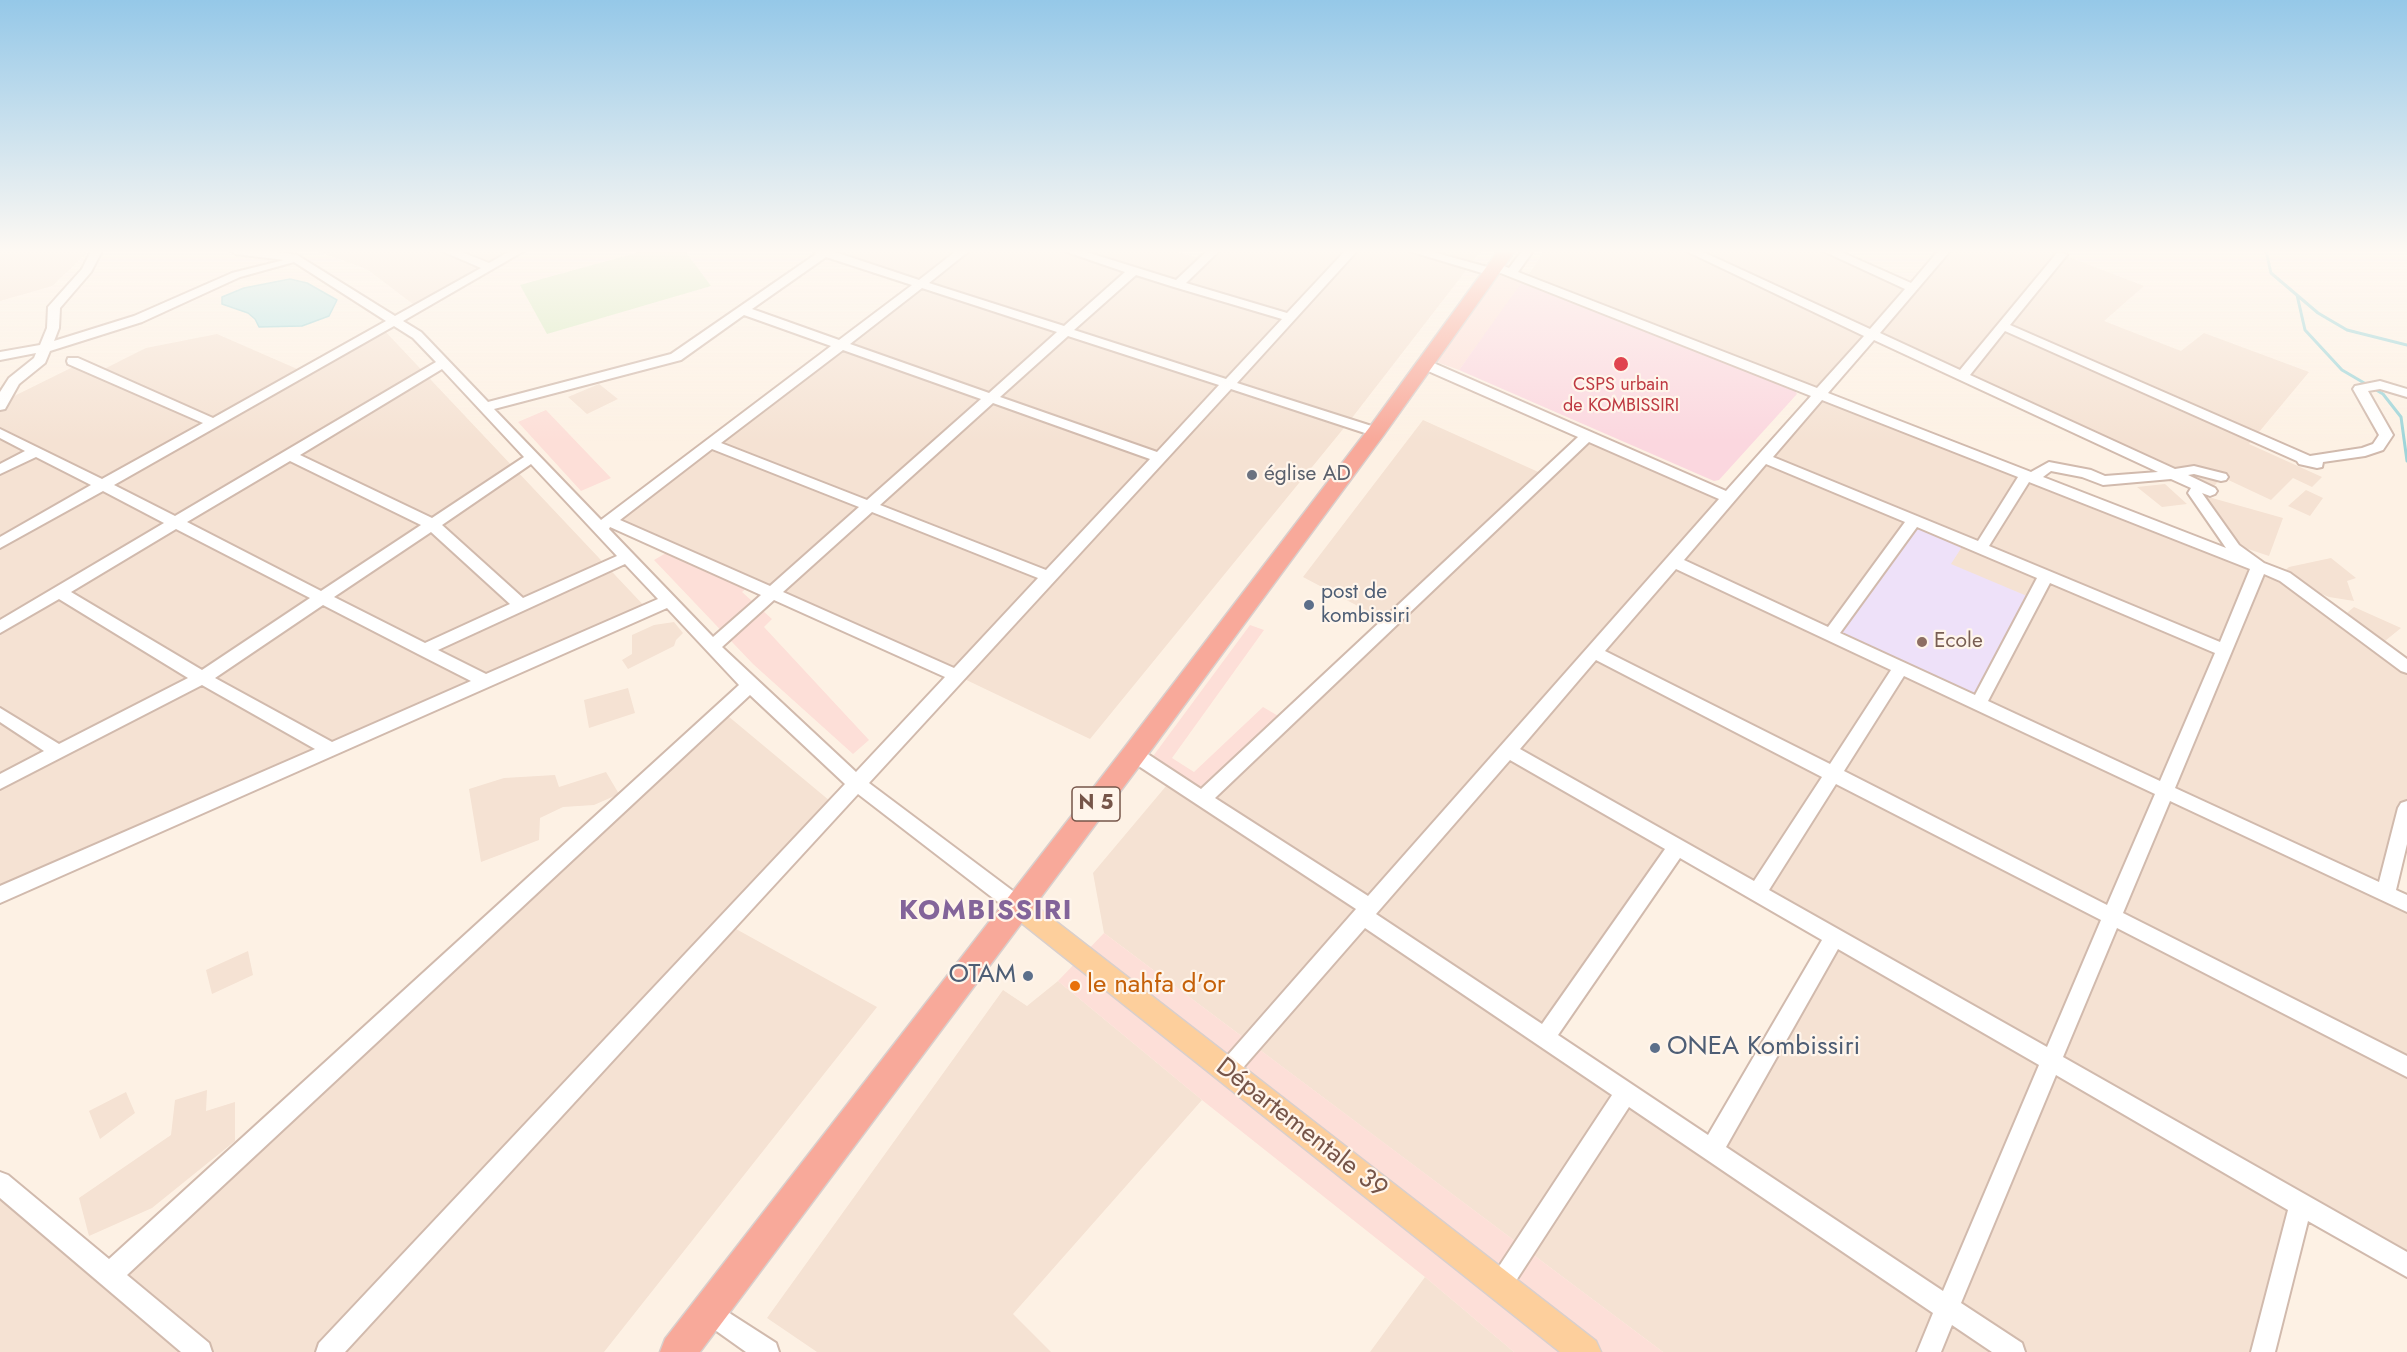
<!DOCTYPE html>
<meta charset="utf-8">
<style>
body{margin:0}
canvas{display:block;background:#fdf1e4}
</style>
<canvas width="2407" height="1352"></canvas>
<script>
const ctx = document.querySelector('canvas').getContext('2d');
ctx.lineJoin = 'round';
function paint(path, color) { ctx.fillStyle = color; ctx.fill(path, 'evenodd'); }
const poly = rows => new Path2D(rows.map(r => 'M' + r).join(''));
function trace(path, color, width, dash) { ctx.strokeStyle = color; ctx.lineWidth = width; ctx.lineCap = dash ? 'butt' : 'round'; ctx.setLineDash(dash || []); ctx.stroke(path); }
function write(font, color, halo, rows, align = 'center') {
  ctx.font = font + ' Jost,sans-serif'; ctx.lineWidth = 4.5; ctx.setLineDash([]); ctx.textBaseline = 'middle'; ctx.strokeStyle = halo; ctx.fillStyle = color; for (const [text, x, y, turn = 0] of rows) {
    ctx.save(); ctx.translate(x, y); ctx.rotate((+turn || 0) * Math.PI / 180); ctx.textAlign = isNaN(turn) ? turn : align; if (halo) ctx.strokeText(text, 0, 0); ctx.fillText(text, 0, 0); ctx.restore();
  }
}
paint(poly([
 [0,251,89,251,52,286,0,301],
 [316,251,519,251,418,308,367,269],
 [819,251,1175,251,1205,260,1214,251,1481,251,1348,423,1090,739,958,676,609,521,920,285],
 [1544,251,1828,251,1913,288,1945,251,2053,251,2144,286,2104,321,2181,351,2204,333,2309,372,2249,444,2322,477,2312,487,2293,478,2271,500,2222,477,2210,491,1872,335,1820,394,2280,575,2289,567,2331,558,2356,578,2347,581,2354,601,2329,597,2297,584,2341,618,2354,607,2401,628,2380,645,2407,667,2407,808,2385,894,2407,904,2407,1265,2301,1205,2263,1352,1663,1352,1104,933,1093,873,1172,779,1202,798,1388,622,1303,577,1423,420,1545,475,1587,436,1728,498,1819,394,1526,279],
 [1914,521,1965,542,1950,564],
 [1677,847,1834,937,1711,1150,1544,1038],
 [382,328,649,611,0,895,0,403,79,364,98,372,146,348,217,334,304,372],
 [599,384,618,399,587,414,568,397],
 [2165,484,2187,504,2162,507,2137,487],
 [2306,490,2323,498,2310,516,2288,506],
 [2205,496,2283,518,2269,556,2236,545],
 [674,622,683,633,676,640,674,646,628,669,622,660,632,654,632,635,654,625],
 [628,688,635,713,589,728,584,700],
 [722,711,836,806,727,924,877,1007,604,1352,0,1352,0,1183,108,1275],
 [606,772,619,794,594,805,563,807,540,818,539,840,481,862,469,789,504,778,555,775,559,787],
 [248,951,253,975,212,994,206,970],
 [1058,981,1202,1100,1013,1314,1051,1352,817,1352,767,1318,1003,990,1027,1006],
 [207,1090,206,1111,235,1102,235,1141,152,1208,89,1236,79,1198,171,1135,175,1100],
 [126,1092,135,1113,100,1139,89,1111],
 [1425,1277,1514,1352,1370,1352]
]), '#f5e2d3');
paint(poly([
 [1496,267,1526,279,1459,370,1428,359],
 [546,410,611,478,581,491,518,422],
 [673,549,751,584,742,592,772,619,764,627,869,740,853,754,753,664,654,560],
 [1250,625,1264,630,1172,758,1194,772,1263,707,1285,720,1202,799,1148,763],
 [1104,933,1663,1352,1514,1352,1425,1277,1202,1100,1058,981]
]), '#fddfd8');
paint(poly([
 [1914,521,1965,542,1951,564,2034,599,1978,704,1830,635]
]), '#eee1f9');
paint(poly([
 [1522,282,1794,389,1797,394,1719,480,1714,481,1459,370]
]), '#fbd7df');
paint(poly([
 [643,251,685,251,711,286,547,334,520,285]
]), '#d7ebc2');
const water = poly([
 [290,279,307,283,337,300,329,316,302,326,259,327,255,319,248,313,222,304,222,297,244,288,290,279]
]);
paint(water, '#b8e5e7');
trace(water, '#9ed5d9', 1.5);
trace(poly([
 [2266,251,2271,273,2318,313,2347,330,2407,345],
 [2297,295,2305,330,2342,370,2383,394,2401,417,2407,461]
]), '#9ed5d9', 3);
const minor = poly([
 [91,251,102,251,91,272,60,308,59,328,54,341,134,316,232,273,284,260,236,254,231,251,273,251,297,255,395,316,481,268,442,251,459,251,489,263,510,251,524,251,403,321,421,332,488,402,671,354,816,254,814,251,832,251,919,280,956,251,969,251,929,283,1064,326,1125,272,1064,251,1083,251,1176,280,1207,251,1219,251,1186,283,1287,313,1345,251,1357,251,1237,383,1381,429,1383,432,1381,435,1371,435,1231,389,869,783,1025,900,1028,906,1025,912,1018,914,1011,912,858,794,345,1352,316,1352,319,1343,845,784,750,695,127,1275,209,1343,212,1352,181,1352,0,1198,0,1172,8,1175,109,1259,739,685,667,608,0,903,0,886,315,749,202,685,0,789,0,774,44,751,0,722,0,708,59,744,188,678,59,599,0,633,0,620,164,523,103,491,0,548,0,537,91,485,36,457,0,474,0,464,25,451,0,438,0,429,102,479,203,423,68,364,67,361,68,358,78,358,213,418,386,321,294,262,240,277,142,322,50,351,45,363,19,384,5,409,0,410,0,392,9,378,34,358,36,353,0,360,0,352,40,345,47,328,48,307,82,269,91,251],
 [826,257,912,285,839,340,752,309,826,257],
 [1136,275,1174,287,1282,319,1226,379,1074,330,1136,275],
 [922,288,1057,332,989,393,850,344,922,288],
 [744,315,831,346,601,520,494,409,681,360,744,315],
 [394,326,413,338,436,362,175,516,114,485,394,326],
 [1068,336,1219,385,1157,452,1000,397,1068,336],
 [843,350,981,399,867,500,721,443,843,350],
 [442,369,524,457,432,518,300,455,442,369],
 [993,403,1150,459,1046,570,880,505,993,403],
 [712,449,859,507,770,586,620,520,712,449],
 [290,461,421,525,321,591,187,522,290,461],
 [531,464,617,556,523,598,442,525,531,464],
 [872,512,1038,578,954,668,783,592,872,512],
 [610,527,761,595,713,637,609,529,610,527],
 [176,529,310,598,202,670,71,592,176,529],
 [431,532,510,604,425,643,334,597,431,532],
 [625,564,658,599,486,674,438,650,625,564],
 [774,600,945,677,856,772,722,647,774,600],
 [323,605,418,654,471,681,332,742,215,678,323,605],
 [1409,251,1429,251,1491,268,1492,265,1496,263,1509,268,1522,251,1533,251,1518,272,1817,388,1864,336,1686,251,1701,251,1870,329,1905,289,1823,251,1839,251,1911,283,1938,251,1950,251,1880,333,1960,370,2057,253,2061,252,2067,255,2010,325,2310,456,2362,448,2373,444,2379,435,2353,389,2355,386,2380,381,2407,389,2407,397,2380,389,2368,391,2393,435,2383,450,2365,456,2323,462,2322,467,2317,468,2299,464,2297,461,2005,331,1970,375,2175,469,2194,466,2226,474,2228,477,2226,480,2221,481,2194,474,2188,475,2215,488,2217,491,2215,494,2210,496,2202,493,2239,545,2264,563,2290,573,2407,659,2407,673,2401,671,2280,581,2264,574,2175,788,2379,882,2398,808,2401,803,2407,801,2407,844,2396,890,2407,895,2407,912,2170,801,2123,913,2407,1056,2407,1077,2117,928,2063,1057,2407,1252,2407,1277,2308,1221,2275,1352,2251,1352,2288,1210,2056,1075,1961,1303,2022,1343,2025,1352,1992,1352,1952,1325,1941,1352,1917,1352,1933,1313,1629,1107,1508,1293,1500,1297,1492,1293,1488,1285,1492,1277,1612,1095,1365,928,1234,1078,1227,1081,1220,1078,1216,1071,1220,1064,1356,909,1128,759,1125,754,1128,749,1134,747,1140,749,1201,789,1578,437,1419,367,1418,364,1419,361,1429,361,1726,491,1811,396,1498,272,1492,276,1409,251],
 [1874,340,2158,472,2105,476,2091,470,2049,462,2031,472,1828,393,1874,340],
 [1822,400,2018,477,1978,541,1773,457,1822,400],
 [1589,442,1719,499,1368,896,1215,798,1589,442],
 [1766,464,1905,522,1828,627,1684,560,1766,464],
 [2051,471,2082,477,2103,485,2171,479,2191,488,2188,493,2226,548,2043,477,2051,471],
 [2029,482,2250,569,2220,642,1989,546,2029,482],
 [1917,527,2037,578,1975,695,1840,633,1917,527],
 [1676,569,1891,670,1830,764,1605,651,1676,569],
 [2050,583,2215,653,2160,781,1988,701,2050,583],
 [1596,660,1822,777,1754,881,1520,749,1596,660],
 [1904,676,2155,794,2107,905,1844,771,1904,676],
 [1510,760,1665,849,1542,1024,1376,914,1510,760],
 [1836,784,2101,920,2047,1047,1769,890,1836,784],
 [1680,858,1822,940,1708,1135,1558,1035,1680,858],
 [1838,949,2039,1065,1943,1291,1726,1147,1838,949],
 [709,1300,776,1343,779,1352,746,1352,701,1320,697,1312,701,1304,709,1300]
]);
const major = poly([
 [1018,896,1027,899,1596,1341,1601,1352,1560,1352,1009,913,1006,906,1009,899,1018,896]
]);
const highway = poly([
 [1498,251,1515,251,1383,436,1143,761,700,1352,660,1352,665,1339,1125,747,1369,428,1498,251]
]);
trace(minor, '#d1baad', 4);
trace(major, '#d9cfcc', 3);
trace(highway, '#d9cfcc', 3);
paint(minor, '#fff');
paint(major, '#fdcf9c');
paint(highway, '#f8a99a');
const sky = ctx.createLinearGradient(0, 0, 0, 441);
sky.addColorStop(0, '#95c8e8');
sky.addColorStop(0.57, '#fef9f3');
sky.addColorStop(1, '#fef9f300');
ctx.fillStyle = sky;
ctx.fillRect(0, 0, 2407, 441);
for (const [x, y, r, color] of [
 [1621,364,8,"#e0444e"],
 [1252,475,6,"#6b7280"],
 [1309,605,6,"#5c6f8a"],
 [1922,642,6,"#8d6e63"],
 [1028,976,6,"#5c6f8a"],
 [1075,986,6,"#e8710a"],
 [1655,1048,6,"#5c6f8a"]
]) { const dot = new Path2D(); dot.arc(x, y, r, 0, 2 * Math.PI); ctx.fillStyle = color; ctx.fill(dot); trace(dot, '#fff5eb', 2); }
write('18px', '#be3a42', '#fff5eb', [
 ["CSPS urbain",1621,386],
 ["de KOMBISSIRI",1621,407]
]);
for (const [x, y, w] of [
 [1096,804,48]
]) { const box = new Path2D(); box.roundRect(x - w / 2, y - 17, w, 34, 4.5); ctx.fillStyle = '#fff5eb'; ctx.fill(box); trace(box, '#765549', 1.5); }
write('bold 20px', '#765549', null, [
 ["N 5",1096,804]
]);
write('21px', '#5b616d', '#fff5eb', [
 ["église AD",1264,475]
], 'left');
write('21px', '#4e5e75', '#fff5eb', [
 ["post de",1321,593],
 ["kombissiri",1321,617]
], 'left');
write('21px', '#785e54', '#fff5eb', [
 ["Ecole",1934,642]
], 'left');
write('26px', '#4e5e75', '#fff5eb', [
 ["OTAM",1016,976],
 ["ONEA Kombissiri",1667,1048,"left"]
], 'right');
write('26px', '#c56008', '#fff5eb', [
 ["le nahfa d'or",1087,986]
], 'left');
write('26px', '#765549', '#fff5eb', [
 ["Départementale 39",1301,1129,38]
]);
ctx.letterSpacing = '1.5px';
write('bold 27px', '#83649a', '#fff5eb', [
 ["KOMBISSIRI",986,912]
]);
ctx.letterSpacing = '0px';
</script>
